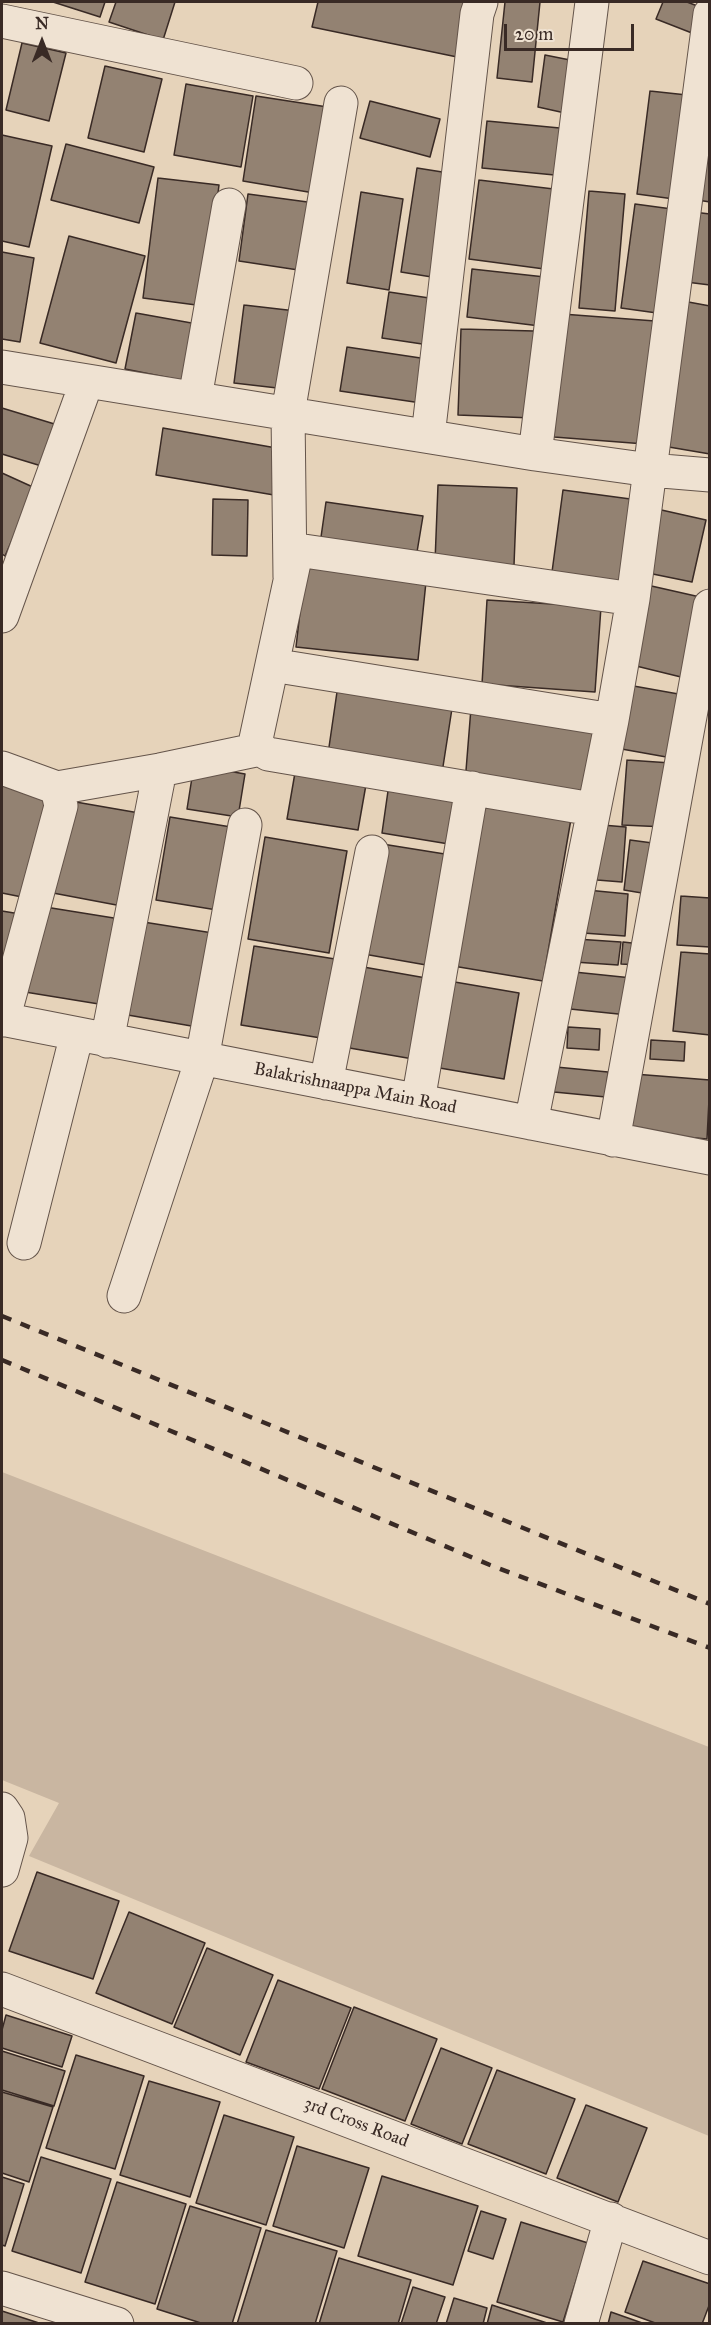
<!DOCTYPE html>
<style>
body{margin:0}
#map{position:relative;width:711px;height:2325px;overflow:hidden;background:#e6d3ba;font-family:"IM FELL Great Primer",serif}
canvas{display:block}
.frame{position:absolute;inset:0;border:3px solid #392a25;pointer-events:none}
.north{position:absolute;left:12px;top:12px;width:60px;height:60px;-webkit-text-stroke:4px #efe2d2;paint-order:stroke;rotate:0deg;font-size:16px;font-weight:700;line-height:24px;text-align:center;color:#392a25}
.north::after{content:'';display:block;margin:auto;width:21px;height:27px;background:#392a25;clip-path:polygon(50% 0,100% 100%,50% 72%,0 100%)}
.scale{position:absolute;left:504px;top:24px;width:130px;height:27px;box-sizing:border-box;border:3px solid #392a25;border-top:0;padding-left:8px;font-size:18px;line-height:21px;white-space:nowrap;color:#392a25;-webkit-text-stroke:4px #efe2d2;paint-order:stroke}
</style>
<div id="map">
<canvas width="711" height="2325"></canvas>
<div class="frame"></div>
<div class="north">N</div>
<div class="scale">20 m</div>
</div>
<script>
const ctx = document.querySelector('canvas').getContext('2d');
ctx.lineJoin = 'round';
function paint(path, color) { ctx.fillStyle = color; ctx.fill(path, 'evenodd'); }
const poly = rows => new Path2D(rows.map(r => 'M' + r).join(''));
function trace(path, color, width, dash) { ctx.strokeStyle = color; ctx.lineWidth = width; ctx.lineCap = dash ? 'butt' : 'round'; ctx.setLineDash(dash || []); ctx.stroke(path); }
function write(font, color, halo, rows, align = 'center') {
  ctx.font = font + ' "IM FELL Great Primer",serif'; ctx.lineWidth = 6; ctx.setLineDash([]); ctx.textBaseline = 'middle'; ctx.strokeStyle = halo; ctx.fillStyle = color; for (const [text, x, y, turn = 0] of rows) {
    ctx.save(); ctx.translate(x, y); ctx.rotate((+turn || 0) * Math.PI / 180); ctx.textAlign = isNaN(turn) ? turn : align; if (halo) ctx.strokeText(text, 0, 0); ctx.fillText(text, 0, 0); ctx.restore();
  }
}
paint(poly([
 [2,1472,709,1747,709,2136,29,1856,59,1803,2,1780]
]), '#c9b6a1');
const building = poly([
 [53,2,105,2,100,17,53,2],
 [116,2,175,2,163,40,109,22,116,2],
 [318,2,474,2,462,58,312,27,318,2],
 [505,2,540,2,532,82,497,78,505,2],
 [663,2,687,2,708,10,697,35,656,19,663,2],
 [22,43,66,53,49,121,6,110,22,43],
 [545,55,580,62,574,115,538,107,545,55],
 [105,66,162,79,144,152,88,138,105,66],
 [186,84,253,96,241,167,174,155,186,84],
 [710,84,710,202,691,199,710,84],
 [650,91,687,95,674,199,637,194,650,91],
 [256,96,334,108,320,194,243,181,256,96],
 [370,101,440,119,430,157,360,138,370,101],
 [487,121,570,129,565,176,482,168,487,121],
 [2,135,52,146,29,247,2,241,2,135],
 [66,144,154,167,139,223,51,200,66,144],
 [417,168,455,174,438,278,401,272,417,168],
 [158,178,219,185,204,306,143,298,158,178],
 [479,180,562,190,552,270,469,259,479,180],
 [589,191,625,194,615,311,579,308,589,191],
 [361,192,403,199,389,290,347,283,361,192],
 [248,194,315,203,305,271,239,261,248,194],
 [635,204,672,209,657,313,621,308,635,204],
 [693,212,710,214,710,285,686,282,693,212],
 [69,236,145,256,116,363,40,343,69,236],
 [2,252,34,258,20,342,2,339,2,252],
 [472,269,545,277,540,326,467,317,472,269],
 [389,292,436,299,429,345,382,338,389,292],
 [683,301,710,306,710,454,657,445,683,301],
 [244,305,296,311,286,389,234,383,244,305],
 [136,313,197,324,185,381,125,369,136,313],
 [562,314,655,321,645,444,554,437,562,314],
 [461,329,534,331,532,418,458,415,461,329],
 [347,347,434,360,428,404,340,391,347,347],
 [2,408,61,426,48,468,2,454,2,408],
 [163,428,282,449,274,495,156,475,163,428],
 [2,473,35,488,5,556,2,554,2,473],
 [438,485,517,488,514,565,435,562,438,485],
 [563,490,638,500,626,582,552,572,563,490],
 [213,499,248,500,247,556,212,555,213,499],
 [326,502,423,516,416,558,320,544,326,502],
 [657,509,706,520,692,582,643,572,657,509],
 [306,559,427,572,418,660,296,647,306,559],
 [647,585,700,597,681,677,628,664,647,585],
 [487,600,601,607,595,692,482,684,487,600],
 [338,685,453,702,442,773,328,754,338,685],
 [628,685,684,695,672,758,616,748,628,685],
 [471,708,594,719,587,794,465,783,471,708],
 [627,760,671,763,666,827,622,825,627,760],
 [194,765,245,774,238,817,187,809,194,765],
 [296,767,367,779,358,830,287,819,296,767],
 [2,780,51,791,27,898,2,893,2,780],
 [389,784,464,797,455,845,382,833,389,784],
 [70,801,145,814,127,907,53,893,70,801],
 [481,804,571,819,543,981,453,966,481,804],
 [170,817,231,827,217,910,156,900,170,817],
 [602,825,626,827,622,882,597,880,602,825],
 [265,837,347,851,329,953,248,939,265,837],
 [630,840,660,844,654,895,624,890,630,840],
 [376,843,451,855,432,966,358,953,376,843],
 [587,890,628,894,625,936,583,933,587,890],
 [681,896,710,898,710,947,677,945,681,896],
 [39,906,120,919,105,1005,25,992,39,906],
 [2,911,20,914,2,986,2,911],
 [137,921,219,934,203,1028,122,1014,137,921],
 [576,939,621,942,618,965,574,962,576,939],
 [623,942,641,944,639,965,621,964,623,942],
 [254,946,335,959,321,1038,241,1025,254,946],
 [681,952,710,954,710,1035,673,1031,681,952],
 [352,965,426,978,413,1059,338,1046,352,965],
 [574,972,632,978,628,1015,570,1009,574,972],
 [443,980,519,993,504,1079,428,1066,443,980],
 [568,1027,600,1029,599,1050,567,1048,568,1027],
 [651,1040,685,1042,684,1061,650,1059,651,1040],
 [556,1067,608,1072,606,1097,554,1092,556,1067],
 [634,1074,710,1080,707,1139,629,1132,634,1074],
 [37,1872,119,1901,93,1979,9,1951,37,1872],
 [129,1912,205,1943,172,2024,96,1993,129,1912],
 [207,1948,273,1975,240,2055,174,2027,207,1948],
 [278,1980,351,2008,319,2089,246,2062,278,1980],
 [354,2007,437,2039,405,2121,322,2089,354,2007],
 [6,2015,72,2036,62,2067,2,2048,2,2030,6,2015],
 [441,2048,492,2068,462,2144,411,2124,441,2048],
 [2,2051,65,2071,54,2106,2,2090,2,2051],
 [76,2055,144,2076,115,2169,46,2148,76,2055],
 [497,2070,575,2099,546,2174,468,2144,497,2070],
 [149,2081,220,2102,190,2197,120,2175,149,2081],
 [2,2092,53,2107,29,2182,2,2173,2,2092],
 [586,2105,647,2128,618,2202,557,2178,586,2105],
 [224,2115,294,2137,266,2225,196,2203,224,2115],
 [297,2146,369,2168,344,2248,273,2226,297,2146],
 [41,2157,111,2179,81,2273,12,2251,41,2157],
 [382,2176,478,2206,453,2285,358,2256,382,2176],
 [2,2177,24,2184,5,2246,2,2245,2,2177],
 [117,2182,186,2204,155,2304,85,2282,117,2182],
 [190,2206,261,2228,232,2324,204,2324,157,2309,190,2206],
 [481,2211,506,2219,493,2259,468,2251,481,2211],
 [521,2222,588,2243,563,2322,497,2302,521,2222],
 [266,2230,337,2251,315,2324,237,2324,266,2230],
 [339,2258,411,2280,398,2324,319,2324,339,2258],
 [643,2261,710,2284,710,2303,702,2324,658,2324,625,2312,643,2261],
 [413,2287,445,2297,436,2324,401,2324,413,2287],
 [454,2298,487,2308,483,2324,446,2324,454,2298],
 [492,2305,550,2324,487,2324,492,2305],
 [2,2311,42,2324,2,2324,2,2311],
 [611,2312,645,2324,608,2324,611,2312]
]);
paint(building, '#938272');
trace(building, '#392a25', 1.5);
const minor = poly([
 [2,21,296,83],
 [2,367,535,454,650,470,710,475],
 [195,398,229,205],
 [428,436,477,14,481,2],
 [535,454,592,2],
 [290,577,288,413,341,103],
 [2,616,87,381],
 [272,665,612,720],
 [2,768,57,788,61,806,3,1020],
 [57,788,160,770,260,749],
 [592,809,268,754,260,749,256,739,295,558,304,551,633,599],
 [2,1019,710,1158],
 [107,1041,160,770],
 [326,1083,372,852],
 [418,1101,472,788],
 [531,1123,612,720,633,599,710,14],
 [613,1140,710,606],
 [24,1243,77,1034],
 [124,1296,202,1059,245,825],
 [2,1809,8,1818,11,1838,2,1870],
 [2,1989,710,2258],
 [2,2288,117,2324],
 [581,2324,611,2219]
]);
trace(minor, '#64544a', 35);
trace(minor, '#efe2d2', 33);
trace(poly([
 [2,1316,710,1604],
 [2,1360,490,1565,710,1648]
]), '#392a25', 4.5, [10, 10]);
write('18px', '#392a25', '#efe2d2', [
 ["Balakrishnaappa Main Road",355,1089,11],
 ["3rd Cross Road",356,2123,21]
]);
</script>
